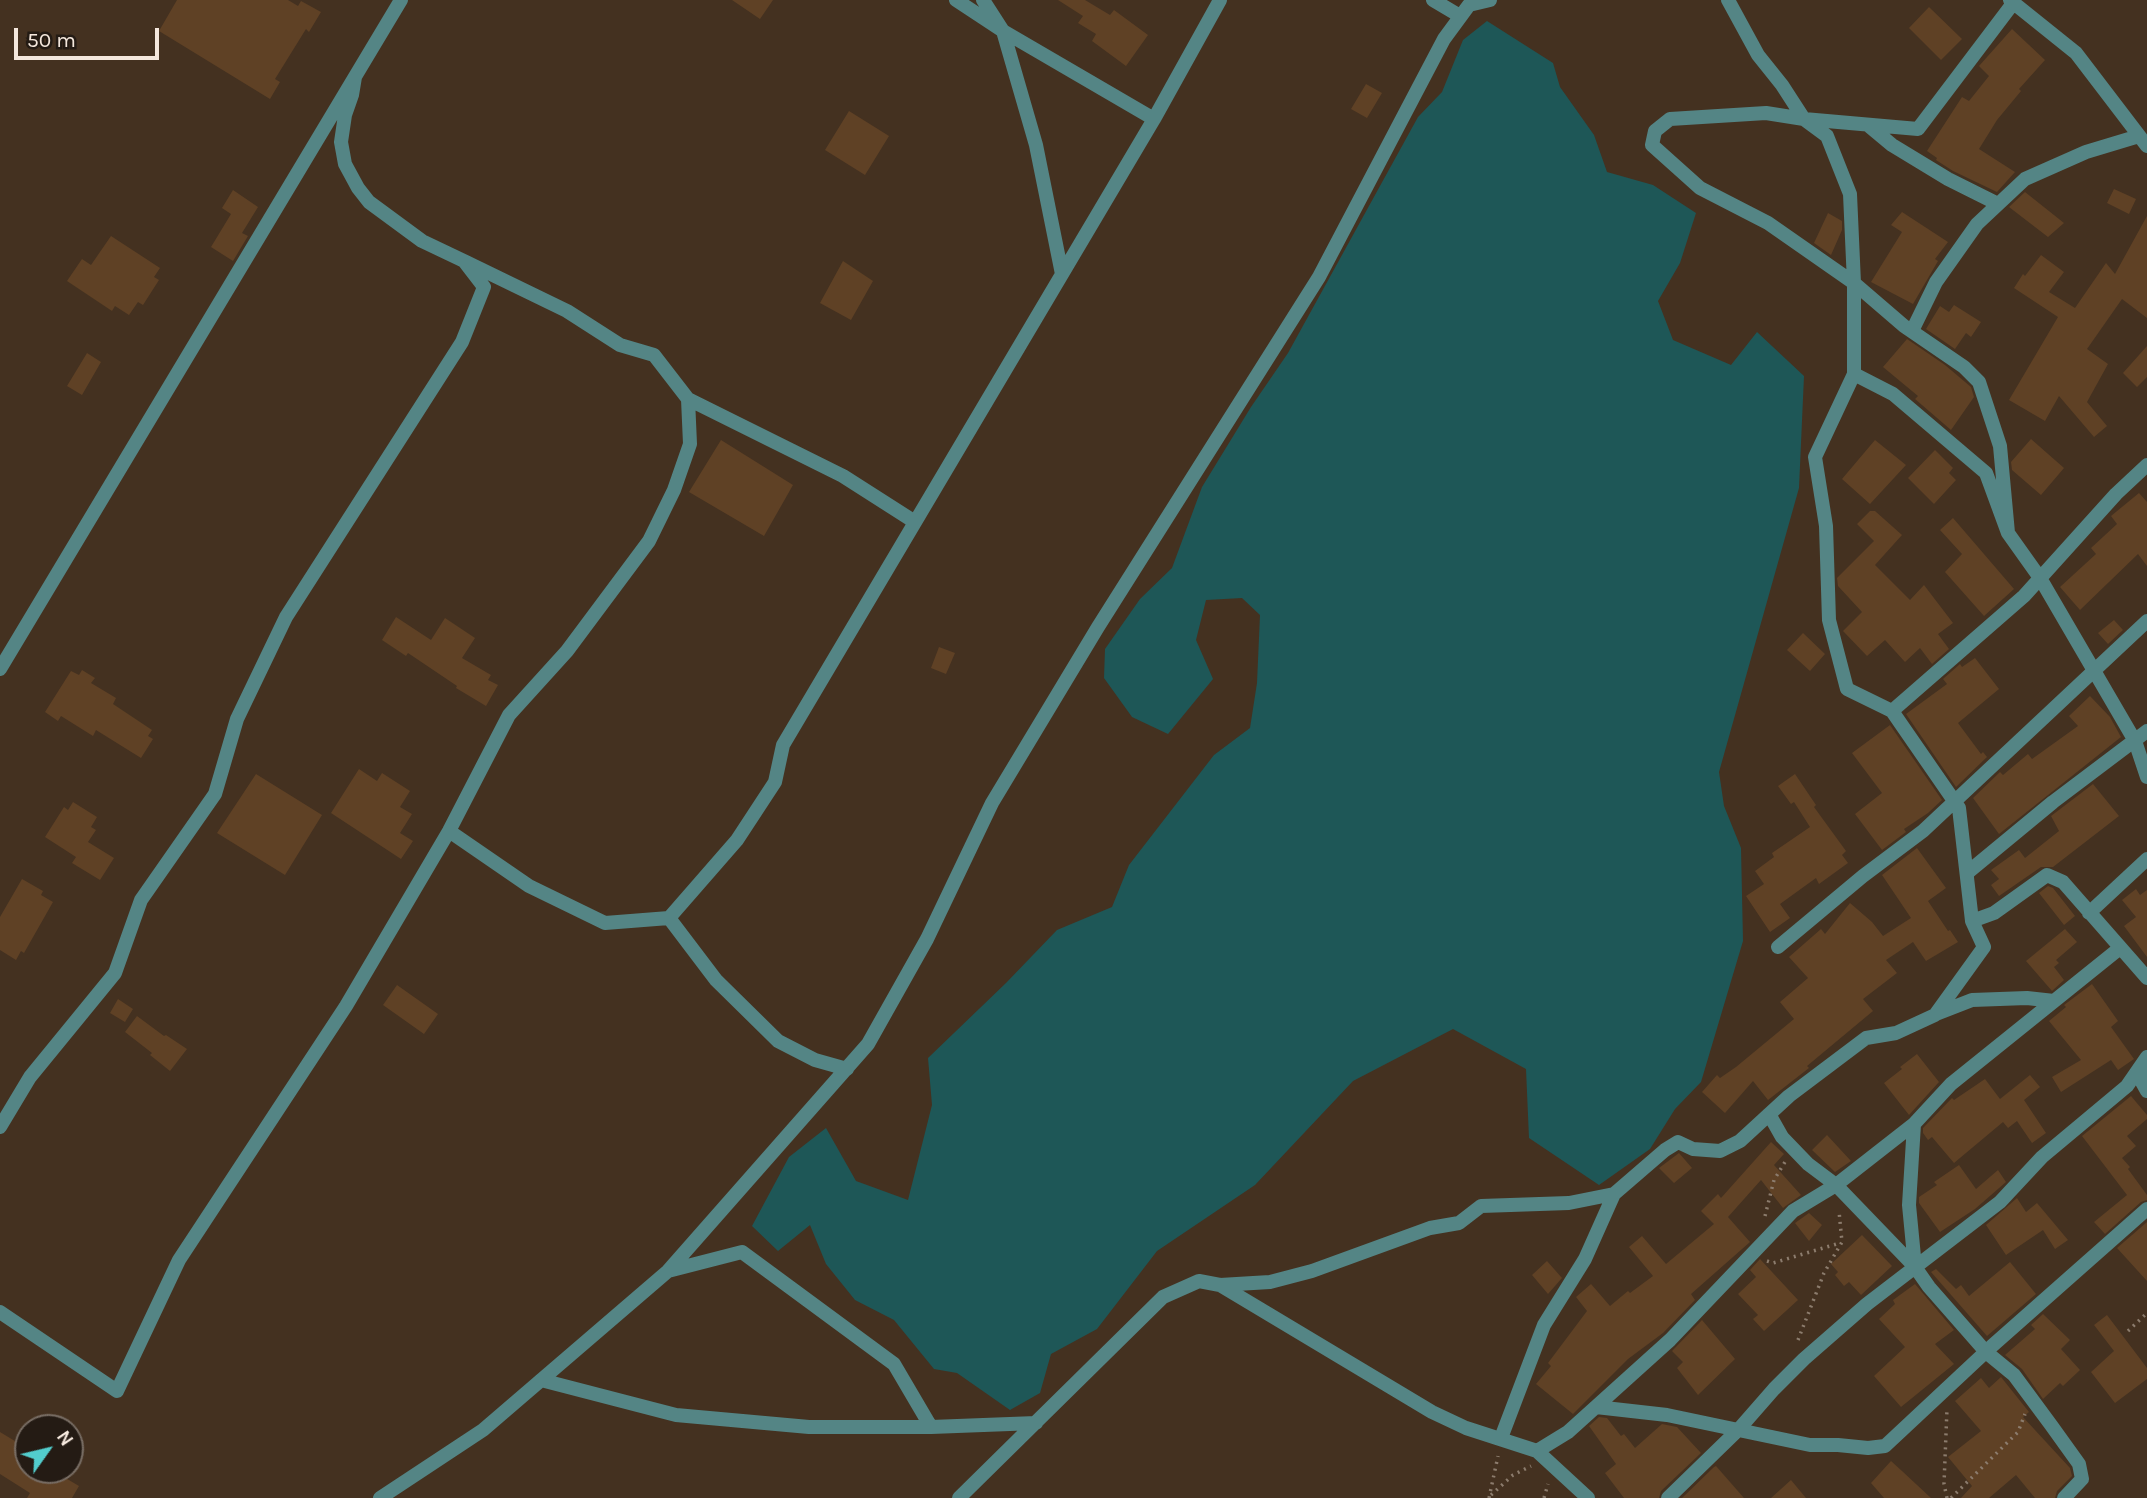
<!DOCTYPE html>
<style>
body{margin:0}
#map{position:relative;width:2147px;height:1498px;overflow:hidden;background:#443120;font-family:Karla,sans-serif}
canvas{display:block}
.north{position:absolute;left:14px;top:1414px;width:70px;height:70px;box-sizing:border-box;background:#241b14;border:2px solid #786d64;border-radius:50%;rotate:56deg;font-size:19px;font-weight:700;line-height:28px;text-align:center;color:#f5e8dd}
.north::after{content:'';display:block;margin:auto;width:24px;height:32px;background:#52cdcd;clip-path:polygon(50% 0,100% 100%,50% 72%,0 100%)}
.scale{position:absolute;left:14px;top:28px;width:145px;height:32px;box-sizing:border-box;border:4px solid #f5e8dd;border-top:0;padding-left:9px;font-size:21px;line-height:24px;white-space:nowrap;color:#f5e8dd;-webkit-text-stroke:5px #241b14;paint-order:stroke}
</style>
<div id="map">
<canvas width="2147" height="1498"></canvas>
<div class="north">N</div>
<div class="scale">50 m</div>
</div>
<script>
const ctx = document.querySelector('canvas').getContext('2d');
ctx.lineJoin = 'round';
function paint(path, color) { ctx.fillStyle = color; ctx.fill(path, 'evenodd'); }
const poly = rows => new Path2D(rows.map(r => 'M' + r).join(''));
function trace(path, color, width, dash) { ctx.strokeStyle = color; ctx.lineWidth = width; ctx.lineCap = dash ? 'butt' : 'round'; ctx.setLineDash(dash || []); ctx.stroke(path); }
paint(poly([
 [1487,21,1553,63,1560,87,1594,135,1607,172,1653,185,1696,213,1680,263,1658,301,1673,340,1731,365,1757,332,1804,376,1799,488,1719,772,1724,806,1741,848,1743,941,1701,1082,1675,1109,1650,1149,1599,1185,1529,1138,1526,1069,1453,1029,1353,1081,1255,1185,1157,1251,1097,1329,1051,1354,1040,1393,1010,1410,957,1373,934,1369,894,1320,855,1300,826,1264,810,1225,778,1251,752,1226,789,1157,826,1128,856,1181,908,1200,932,1105,928,1058,1006,983,1057,930,1112,907,1129,865,1214,755,1250,728,1257,683,1260,615,1242,598,1206,600,1196,640,1213,679,1168,734,1132,717,1104,678,1105,649,1140,599,1172,568,1202,487,1251,407,1288,353,1418,117,1442,92,1463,40]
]), '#1e5757');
paint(poly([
 [177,0,288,0,298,6,301,1,321,12,309,32,306,29,275,79,280,82,270,99,159,31],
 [732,0,773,0,760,19],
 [1058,0,1085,0,1110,15,1114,10,1148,35,1126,66,1092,41,1096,34,1078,23,1083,16],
 [1929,7,1962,39,1941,60,1909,28],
 [2012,29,2045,60,2019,89,2021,91,1997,120,1979,149,2015,172,1997,192,1953,171,1936,160,1937,158,1927,151,1962,97,1969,101,1989,76,1979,66],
 [1366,84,1382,93,1367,118,1351,109],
 [849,111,889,136,865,175,825,150],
 [2114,189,2136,199,2129,214,2107,203],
 [233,190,258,207,242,233,248,236,233,261,211,247,231,214,222,208],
 [2025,192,2064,223,2048,237,2009,207],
 [1902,212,1948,242,1935,259,1938,261,1913,304,1871,282,1902,232,1891,225],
 [1828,213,1842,221,1842,230,1831,255,1814,243],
 [2147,216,2147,318,2122,299,2087,349,2108,364,2087,402,2107,426,2094,437,2059,396,2045,421,2009,400,2058,317,2014,288,2023,274,2025,276,2041,255,2064,272,2049,292,2075,308,2106,263,2115,274],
 [111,236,160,268,154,277,159,280,143,305,138,302,129,315,115,306,112,311,67,281,82,259,91,265],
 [843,261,873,281,851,320,820,303],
 [1954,305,1981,322,1971,337,1966,333,1955,349,1926,329,1940,306,1949,312],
 [1907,339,1945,365,1971,387,1974,397,1951,430,1915,399,1918,396,1883,367],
 [2147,346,2147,377,2137,387,2123,373],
 [87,353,101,362,82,395,67,386],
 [2031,439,2064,468,2041,495,2012,470,2011,462],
 [721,440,793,485,764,536,689,492],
 [1875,440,1906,465,1870,504,1842,479],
 [1935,450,1953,468,1949,473,1956,480,1934,504,1908,478],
 [2139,493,2147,502,2147,566,2138,554,2080,610,2060,587,2096,554,2091,548,2117,524,2111,516],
 [1870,511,1875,511,1902,535,1875,565,1910,600,1924,585,1953,623,1938,634,1949,649,1932,664,1920,648,1905,662,1885,640,1867,656,1843,631,1862,612,1838,586,1837,578,1874,541,1857,524],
 [1953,518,2014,589,1984,616,1945,572,1962,554,1940,530],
 [396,617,431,640,445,618,475,638,462,658,491,675,488,680,498,685,486,706,456,688,457,686,408,653,406,656,382,640],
 [2114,620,2123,630,2108,644,2098,633],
 [1803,633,1825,654,1810,671,1787,650],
 [939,647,955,653,946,674,931,668],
 [1975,658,1999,689,1958,723,1981,754,1983,752,1987,757,1956,787,1906,714,1947,684,1943,679,1960,664,1962,667],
 [82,670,95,678,91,683,116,698,113,704,152,730,148,736,153,739,141,758,96,730,93,736,61,716,58,721,45,712,71,671,79,675],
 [2090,696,2110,717,2121,737,1999,834,1973,798,2000,772,2003,775,2028,754,2032,759,2078,726,2069,716],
 [1890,725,1942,800,1928,813,1904,829,1906,832,1882,850,1855,814,1882,793,1852,753],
 [359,769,377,781,382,773,410,791,400,807,412,814,400,833,413,841,401,859,331,813],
 [256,774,322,815,285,875,217,833],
 [1795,774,1816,805,1814,807,1846,851,1842,855,1848,863,1819,884,1816,878,1780,904,1790,918,1770,932,1746,896,1764,884,1755,871,1774,857,1772,853,1810,827,1794,802,1791,804,1778,786],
 [2093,784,2119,816,2053,867,2041,867,1999,896,1991,885,1999,879,1991,870,2019,850,2025,858,2059,831,2051,816],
 [73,802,97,817,91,827,96,830,88,842,114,858,100,880,72,863,76,857,45,837,64,807,68,810],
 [1917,848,1946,888,1928,901,1948,931,1950,930,1958,942,1926,961,1913,942,1886,960,1897,973,1863,999,1873,1011,1807,1066,1809,1068,1768,1100,1753,1081,1725,1113,1702,1092,1717,1075,1720,1078,1736,1067,1794,1019,1780,1002,1808,978,1789,957,1821,929,1825,934,1850,903,1872,922,1883,936,1911,918,1882,875],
 [22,879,43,891,41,895,53,902,24,953,21,951,16,960,0,950,0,917],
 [2048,886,2053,888,2075,916,2064,925,2039,893],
 [2136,889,2140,895,2147,890,2147,957,2124,926,2136,917,2122,900],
 [2065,929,2077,942,2056,960,2059,963,2054,967,2064,980,2052,991,2026,961],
 [2092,984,2118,1021,2111,1027,2134,1059,2118,1070,2111,1060,2061,1092,2052,1077,2081,1060,2049,1021,2066,1007,2064,1005],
 [397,985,438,1014,424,1034,383,1005],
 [118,999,133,1009,125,1022,110,1013],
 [137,1016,164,1036,166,1035,187,1049,170,1071,150,1055,152,1053,125,1032],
 [1917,1054,1939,1082,1909,1115,1884,1083,1902,1069,1900,1067],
 [2030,1075,2040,1087,2024,1100,2046,1133,2032,1143,2017,1121,2008,1128,2003,1122,1954,1163,1932,1137,1928,1140,1923,1133,1923,1128,1952,1098,1954,1100,1985,1079,2000,1099],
 [2131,1096,2147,1115,2147,1119,2127,1136,2136,1146,2122,1158,2130,1167,2128,1169,2147,1195,2147,1200,2141,1202,2105,1234,2094,1222,2127,1195,2082,1136],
 [1827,1135,1851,1161,1835,1172,1812,1150],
 [1771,1142,1784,1154,1774,1165,1801,1195,1783,1208,1761,1180,1728,1217,1750,1242,1691,1294,1695,1300,1663,1333,1628,1359,1573,1414,1536,1384,1551,1366,1548,1363,1587,1311,1576,1297,1591,1284,1610,1306,1628,1291,1630,1293,1653,1276,1629,1247,1642,1236,1666,1264,1714,1224,1701,1211,1718,1194,1721,1198],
 [1679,1153,1692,1168,1674,1183,1659,1168],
 [1959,1165,1976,1189,1998,1170,2006,1182,1975,1209,1940,1232,1919,1203,1919,1197,1937,1185,1934,1182],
 [2017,1198,2026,1212,2037,1203,2068,1240,2055,1249,2043,1230,2006,1255,1986,1225],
 [1809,1213,1822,1225,1809,1241,1795,1223],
 [2147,1222,2147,1281,2117,1248],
 [1862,1235,1892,1266,1861,1295,1849,1282,1844,1286,1835,1275,1838,1272,1831,1264],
 [1760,1259,1798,1300,1764,1331,1753,1319,1758,1315,1738,1294,1756,1277,1750,1270],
 [1547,1261,1562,1278,1548,1294,1532,1275],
 [2010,1262,2036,1294,1987,1336,1931,1272,1936,1269,1956,1289,1961,1285,1969,1296],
 [1915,1284,1954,1330,1935,1344,1954,1364,1901,1407,1874,1376,1905,1347,1879,1319,1895,1304,1893,1300],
 [2043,1314,2070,1340,2061,1349,2080,1370,2063,1386,2060,1383,2043,1399,2022,1369,2005,1355,2035,1329,2031,1325],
 [2107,1315,2147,1368,2147,1379,2115,1403,2091,1372,2114,1351,2094,1325],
 [1702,1320,1735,1359,1698,1395,1677,1368,1683,1362,1672,1351],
 [2001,1377,2029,1412,2023,1417,2070,1468,2072,1476,2057,1491,2055,1498,2035,1498,2016,1475,1989,1498,1961,1498,1972,1486,1948,1457,1981,1431,1955,1401,1981,1378,1989,1388],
 [1599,1417,1607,1418,1621,1436,1624,1434,1635,1448,1662,1424,1677,1427,1701,1453,1661,1491,1659,1498,1624,1498,1605,1473,1616,1464,1589,1426],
 [0,1432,28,1449,28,1470,52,1470,79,1486,72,1498,27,1498,30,1493,0,1474],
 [1891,1461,1902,1471,1931,1498,1884,1498,1871,1483],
 [1716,1466,1744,1498,1682,1498,1714,1467],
 [1791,1480,1806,1498,1771,1498]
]), '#5f4125');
trace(poly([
 [1765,1216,1774,1180,1785,1162],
 [1767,1261,1773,1263,1840,1243],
 [2128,1331,2147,1313],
 [1798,1340,1824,1273,1842,1242,1839,1211],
 [1491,1495,1513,1475,1531,1466],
 [1489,1498,1498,1456],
 [1544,1498,1548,1484],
 [1947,1498,1944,1484,1947,1409],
 [1951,1498,2018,1432,2025,1414]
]), '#8c7c6d', 3.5, [2, 5]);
trace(poly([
 [956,0,1003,31,1036,145,1062,274],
 [983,0,1003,31,1154,119],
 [1433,0,1460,16],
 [1728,0,1758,55,1782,85,1804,119,1766,113,1670,119,1655,131,1652,145,1700,188,1768,223,1854,283,1904,326,1964,367,1979,382,2000,446,2008,533],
 [2010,0,2076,53,2147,146],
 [2014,2,1918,129,1804,119,1827,136,1850,194,1854,283,1854,374,1815,457,1826,526,1829,620,1847,689,1892,711,1959,808,1972,921,1994,913,2047,875,2063,882,2147,978],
 [1868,125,1892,145,1948,179,1998,204],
 [1912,331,1936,282,1977,224,2025,179,2086,152,2139,136],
 [1854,374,1893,394,1986,473,2008,533,2040,578,2135,741,2147,777],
 [688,399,843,476,915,522],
 [0,669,401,0],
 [1892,711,2024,596,2116,494,2147,465],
 [449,831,529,886,605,923,669,918,737,840,775,782,783,745,1154,119,1220,0],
 [1967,873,2053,802,2147,731],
 [2089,913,2147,859],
 [669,918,716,980,778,1041,815,1060,847,1069],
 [1778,947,1863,876,1923,831,2147,621],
 [1936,1014,1972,1000,2027,998,2054,1001],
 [2147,1068,2142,1082,2147,1091],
 [1914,1124,1909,1205,1915,1267],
 [0,1127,30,1077,115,973,141,900,215,794,237,719,286,617,462,342,484,287,464,261,422,241,369,202,358,188,345,164,341,142,345,115,352,95,355,77],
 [668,1271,742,1252,894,1364,931,1427],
 [1220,1285,1270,1282,1312,1271,1430,1228,1459,1223,1481,1206,1569,1203,1614,1194,1665,1150,1678,1142,1693,1149,1720,1151,1740,1141,1789,1096,1866,1038,1896,1033,1935,1015,1984,947,1972,921],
 [0,1312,117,1391,179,1260,346,1006,449,831,509,715,567,651,649,541,674,490,690,444,688,399,654,355,620,345,567,311,464,261],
 [541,1380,676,1415,809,1427,931,1427,1036,1423],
 [1596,1407,1667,1415,1810,1445,1838,1445,1868,1448,1885,1446,1992,1346,2147,1209],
 [1501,1438,1544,1325,1585,1259,1614,1194],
 [1537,1451,1588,1498],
 [380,1498,483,1430,668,1271,868,1044,927,939,992,803,1098,627,1319,277,1444,39,1469,5,1490,0],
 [959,1498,1163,1297,1199,1281,1220,1285,1432,1412,1466,1428,1537,1451,1568,1432,1670,1340,1793,1211,1836,1185,1808,1164,1782,1137,1769,1114],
 [1668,1498,1739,1429,1774,1389,1804,1359,1867,1304,2000,1202,2042,1157,2127,1086,2147,1057],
 [2064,1498,2082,1479,2079,1464,2051,1425,2014,1375,1986,1352,1929,1287,1915,1267,1836,1185,1914,1124,1951,1084,2120,948]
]), '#548585', 14);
</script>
